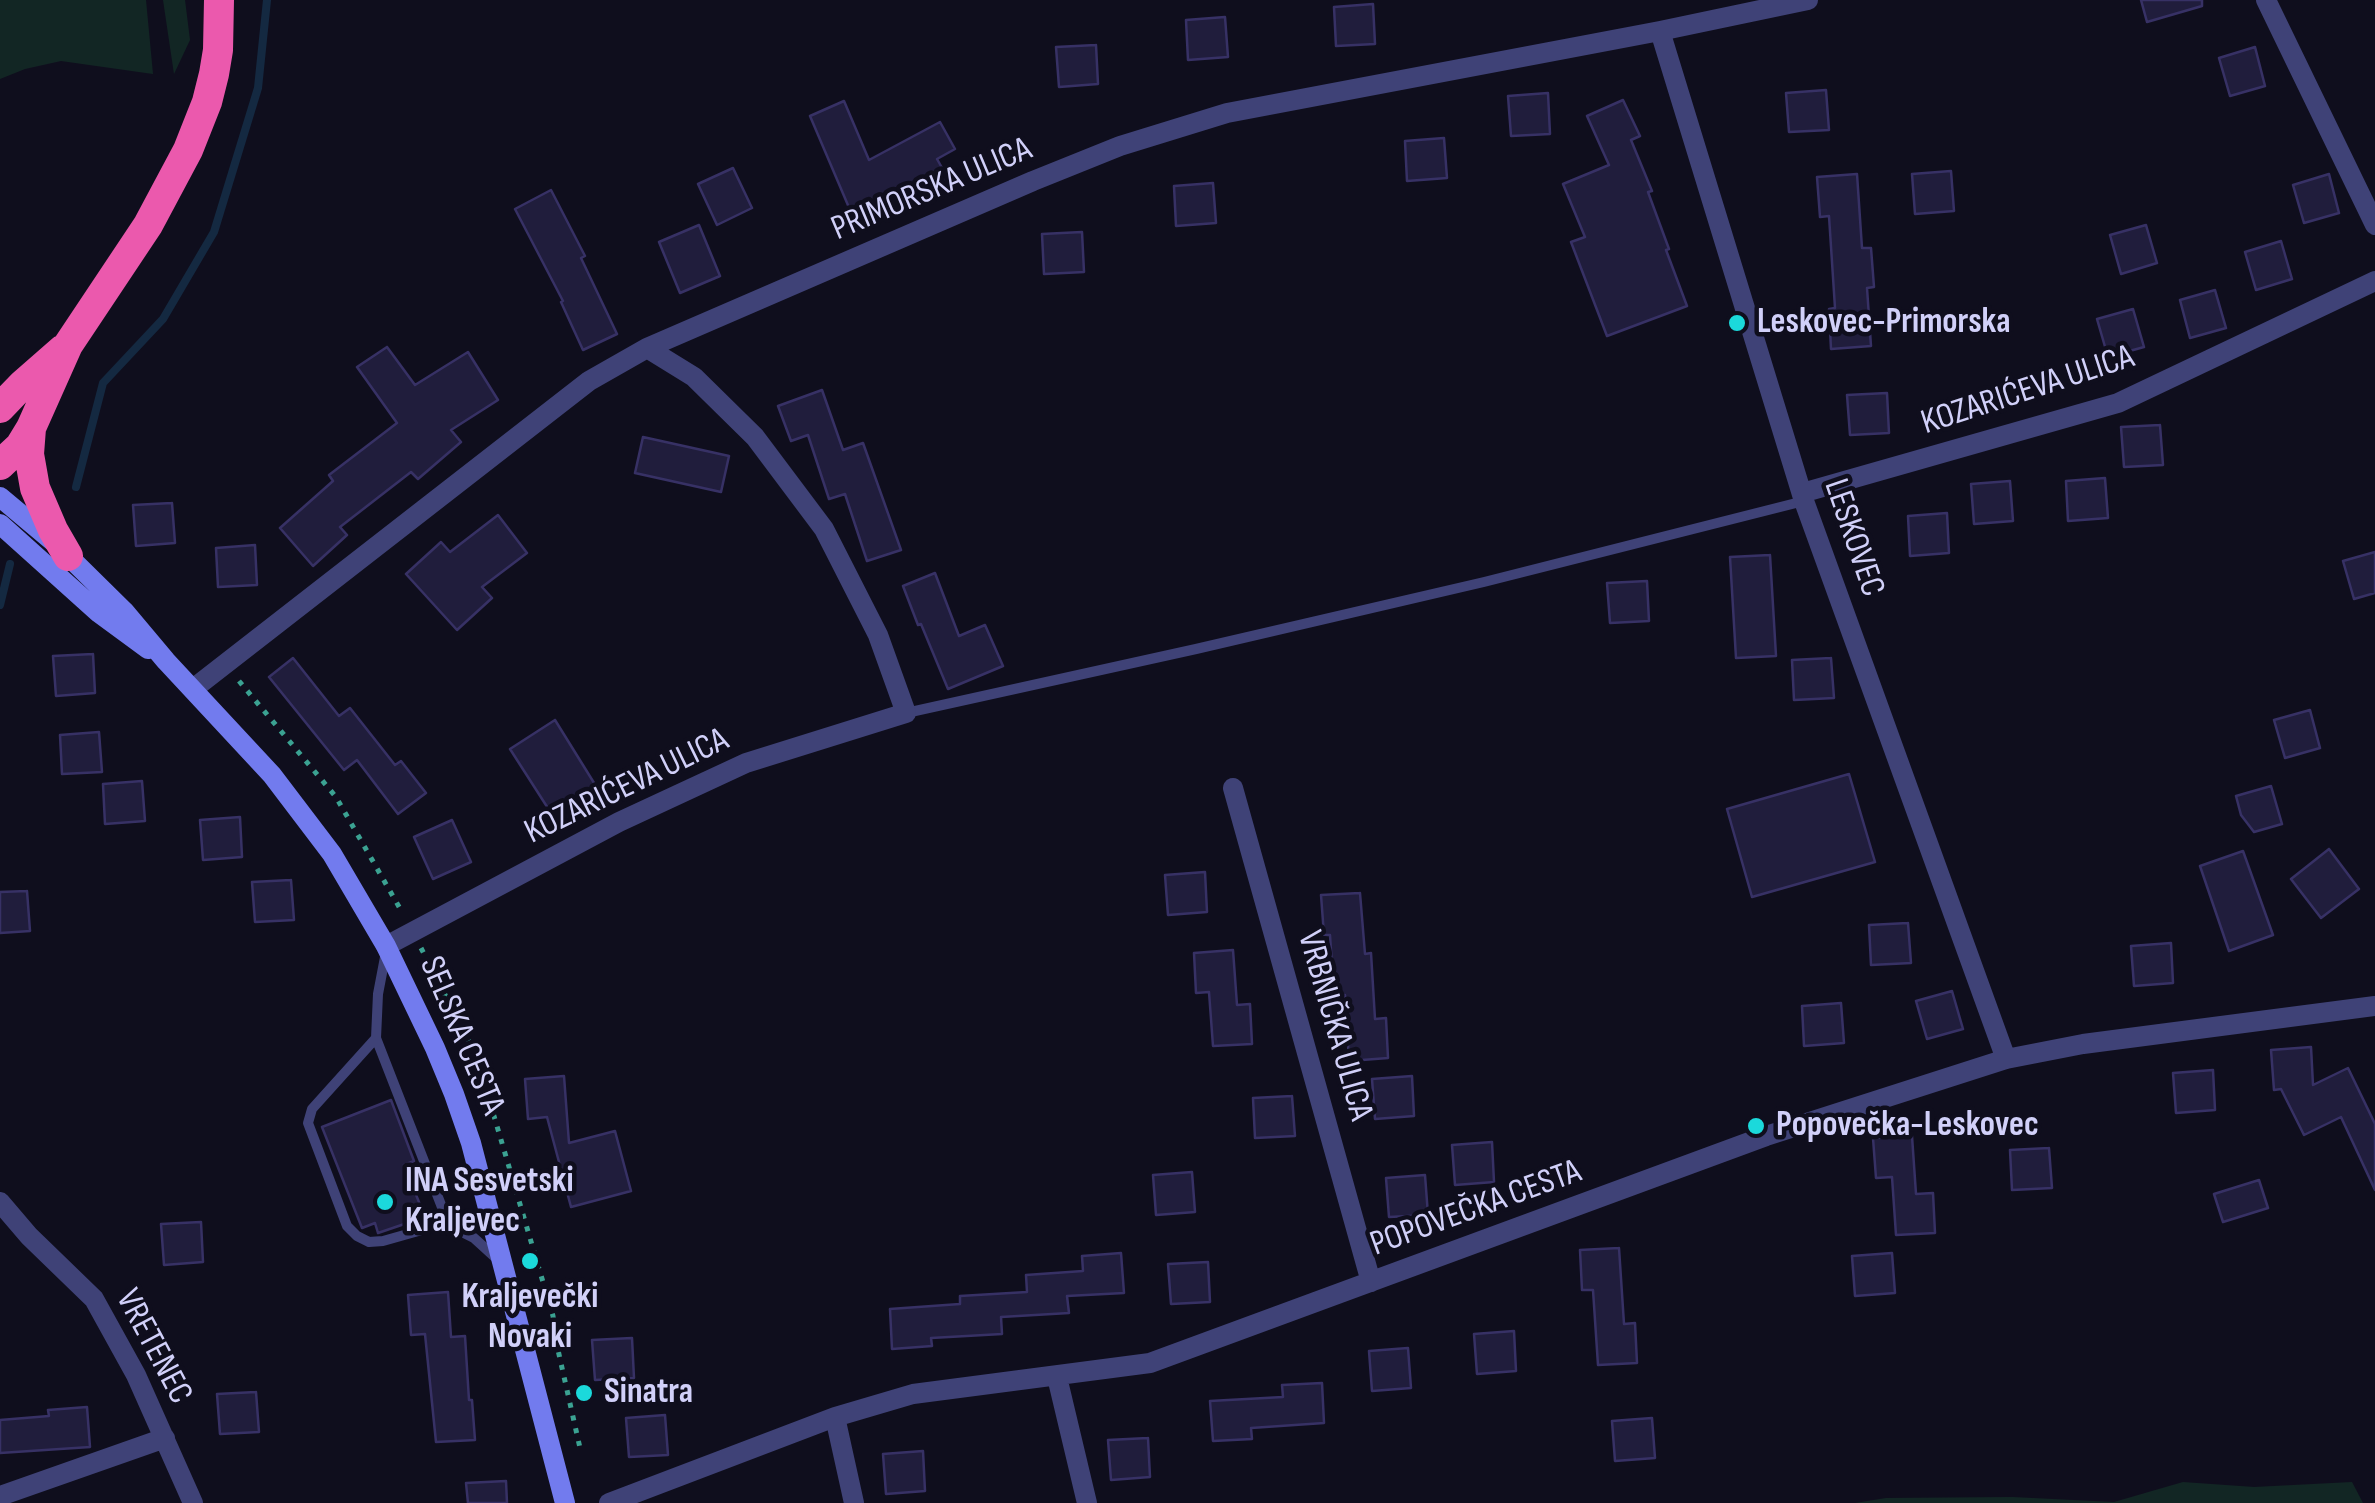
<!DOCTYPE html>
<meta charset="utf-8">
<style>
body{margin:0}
canvas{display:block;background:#0f0e1d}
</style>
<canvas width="2375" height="1503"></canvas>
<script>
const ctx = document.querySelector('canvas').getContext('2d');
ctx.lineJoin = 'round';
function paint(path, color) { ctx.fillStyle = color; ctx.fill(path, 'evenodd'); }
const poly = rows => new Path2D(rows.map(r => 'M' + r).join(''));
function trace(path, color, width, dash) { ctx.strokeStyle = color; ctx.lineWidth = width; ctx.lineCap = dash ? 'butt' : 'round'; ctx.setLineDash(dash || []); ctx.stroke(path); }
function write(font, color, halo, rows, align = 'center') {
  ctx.font = font + ' "Sofia Sans Condensed",sans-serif'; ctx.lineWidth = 9; ctx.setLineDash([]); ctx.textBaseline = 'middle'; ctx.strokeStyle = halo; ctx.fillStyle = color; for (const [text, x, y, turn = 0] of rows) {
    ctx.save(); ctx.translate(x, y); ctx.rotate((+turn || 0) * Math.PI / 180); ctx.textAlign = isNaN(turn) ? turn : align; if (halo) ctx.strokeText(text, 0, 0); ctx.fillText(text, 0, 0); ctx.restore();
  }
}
paint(poly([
 [0,0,146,0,153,74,61,61,25,69,0,79],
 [163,0,185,0,190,40,174,74],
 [2183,1482,2254,1487,2352,1482,2363,1503,1855,1503,1886,1498,2012,1497,2114,1502]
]), '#122624');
trace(poly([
 [76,487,103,383,163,319,214,232,258,88,267,0],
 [0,605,10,564]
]), '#142941', 8);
const building = poly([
 [2141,0,2202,0,2202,6,2147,22,2141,0],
 [1373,4,1375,44,1336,46,1334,7,1373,4],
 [1225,17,1228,57,1188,60,1186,20,1225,17],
 [1096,45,1098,84,1059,87,1056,47,1096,45],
 [2255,47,2265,86,2230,96,2219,58,2255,47],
 [1826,90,1829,130,1789,132,1786,93,1826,90],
 [1548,93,1550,134,1511,136,1508,96,1548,93],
 [1623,100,1640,136,1631,140,1652,191,1648,192,1669,249,1666,250,1687,306,1607,336,1571,242,1585,237,1563,184,1609,165,1587,116,1623,100],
 [844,101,869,160,940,122,955,149,937,159,950,182,918,199,856,224,810,116,844,101],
 [1444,138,1447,178,1407,181,1405,141,1444,138],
 [733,168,752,208,717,225,698,184,733,168],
 [1951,171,1954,211,1915,214,1912,174,1951,171],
 [1857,174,1862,248,1871,248,1874,287,1867,288,1871,346,1831,349,1829,309,1835,308,1829,216,1820,217,1817,177,1857,174],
 [2329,174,2339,213,2304,223,2293,185,2329,174],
 [1213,183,1216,223,1176,226,1174,186,1213,183],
 [551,190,585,256,581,258,617,334,583,350,561,302,563,301,515,209,551,190],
 [699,225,720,276,680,293,659,242,699,225],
 [2146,225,2157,263,2121,274,2110,235,2146,225],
 [1082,232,1084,272,1044,274,1042,234,1082,232],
 [2281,241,2292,279,2256,290,2245,252,2281,241],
 [2215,290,2226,328,2190,338,2180,300,2215,290],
 [2133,309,2144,347,2108,357,2097,319,2133,309],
 [387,347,415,385,468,352,498,400,451,430,461,442,418,479,411,472,340,527,347,535,313,566,280,528,333,481,329,475,397,423,357,367,387,347],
 [822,390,843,450,863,443,901,550,867,561,845,494,829,499,808,435,791,441,778,406,822,390],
 [1887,393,1889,433,1850,435,1847,395,1887,393],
 [2160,425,2163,465,2124,467,2121,427,2160,425],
 [643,437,729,456,721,492,635,473,643,437],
 [2105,478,2108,518,2068,521,2066,481,2105,478],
 [2010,481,2013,521,1974,524,1971,484,2010,481],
 [172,503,175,543,136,546,133,505,172,503],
 [1947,513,1949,553,1910,556,1908,516,1947,513],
 [498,515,527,553,482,587,492,598,457,630,406,574,441,542,450,552,498,515],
 [255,545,257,585,218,587,216,548,255,545],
 [2375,552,2375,593,2354,599,2343,561,2375,552],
 [1770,555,1776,656,1736,658,1730,557,1770,555],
 [935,573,959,636,985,625,1003,666,948,689,921,624,918,625,903,586,935,573],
 [1647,581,1649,621,1610,623,1607,583,1647,581],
 [93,654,95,693,56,696,53,656,93,654],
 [293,658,339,716,350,708,395,765,401,761,426,793,398,814,357,760,344,770,269,677,293,658],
 [1831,658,1834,698,1794,700,1792,660,1831,658],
 [2310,710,2320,748,2285,758,2274,720,2310,710],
 [555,720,604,799,560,827,510,749,555,720],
 [99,732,102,772,62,774,60,735,99,732],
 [1849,774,1875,862,1752,897,1727,809,1849,774],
 [142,781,145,821,105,824,103,784,142,781],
 [2271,786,2282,824,2254,832,2241,815,2236,796,2271,786],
 [240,817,242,857,203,860,200,820,240,817],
 [452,820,471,862,433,879,414,837,452,820],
 [2329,849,2359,889,2321,918,2291,879,2329,849],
 [2243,851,2273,935,2229,951,2200,866,2243,851],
 [1205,872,1207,912,1168,915,1165,875,1205,872],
 [291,880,294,920,255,922,252,882,291,880],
 [27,891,30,931,0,933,0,892,27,891],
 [1360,893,1365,954,1371,953,1375,1019,1386,1018,1388,1058,1349,1061,1345,995,1334,996,1330,935,1324,935,1321,895,1360,893],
 [1908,923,1911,963,1871,965,1869,925,1908,923],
 [2171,943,2173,983,2134,986,2131,946,2171,943],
 [1233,950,1237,1005,1250,1004,1252,1044,1213,1046,1209,992,1196,993,1194,953,1233,950],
 [1952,991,1963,1029,1927,1039,1916,1001,1952,991],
 [1841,1003,1844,1043,1804,1046,1802,1006,1841,1003],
 [2311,1047,2313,1085,2348,1068,2375,1124,2375,1190,2341,1117,2304,1135,2281,1089,2274,1090,2271,1050,2311,1047],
 [2213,1070,2215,1110,2176,1113,2173,1073,2213,1070],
 [564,1076,569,1143,615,1131,631,1191,571,1207,547,1117,528,1119,525,1079,564,1076],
 [1412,1076,1414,1116,1375,1119,1372,1079,1412,1076],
 [1292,1096,1295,1136,1255,1138,1253,1098,1292,1096],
 [391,1100,414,1161,404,1165,425,1217,378,1233,375,1223,362,1228,322,1127,391,1100],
 [1912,1136,1916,1194,1933,1193,1935,1233,1896,1235,1892,1177,1876,1178,1873,1138,1912,1136],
 [1492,1142,1494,1182,1455,1185,1452,1145,1492,1142],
 [2049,1148,2052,1188,2012,1190,2010,1150,2049,1148],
 [1192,1172,1195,1212,1156,1215,1153,1175,1192,1172],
 [1425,1175,1428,1215,1389,1217,1386,1178,1425,1175],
 [2259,1180,2268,1208,2223,1222,2214,1194,2259,1180],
 [201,1222,203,1262,164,1265,161,1224,201,1222],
 [1619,1248,1624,1324,1635,1323,1637,1363,1598,1365,1593,1290,1582,1290,1580,1250,1619,1248],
 [1121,1253,1124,1293,1067,1296,1069,1313,1001,1317,1002,1334,931,1338,932,1346,892,1349,890,1309,960,1304,960,1296,1027,1292,1026,1275,1083,1271,1082,1256,1121,1253],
 [1892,1253,1895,1293,1855,1296,1852,1256,1892,1253],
 [1208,1262,1210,1302,1171,1304,1168,1264,1208,1262],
 [448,1292,451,1337,465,1336,469,1400,472,1400,475,1440,436,1442,425,1334,411,1335,408,1295,448,1292],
 [1514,1331,1516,1371,1477,1374,1474,1334,1514,1331],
 [632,1338,634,1378,595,1380,592,1340,632,1338],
 [1408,1348,1411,1388,1372,1391,1369,1351,1408,1348],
 [1322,1383,1324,1423,1251,1428,1252,1439,1213,1441,1210,1401,1283,1397,1282,1385,1322,1383],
 [256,1392,259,1432,220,1434,217,1394,256,1392],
 [87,1407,90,1447,0,1453,0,1420,49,1416,48,1410,87,1407],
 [665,1415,668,1455,629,1457,626,1418,665,1415],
 [1652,1418,1655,1458,1615,1461,1612,1421,1652,1418],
 [1148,1438,1150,1477,1111,1480,1108,1440,1148,1438],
 [923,1451,925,1491,886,1494,883,1454,923,1451],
 [506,1481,507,1503,468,1503,466,1483,506,1481]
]);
paint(building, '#201d3c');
trace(building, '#373165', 2.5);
trace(poly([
 [239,681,336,797,402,912],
 [421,948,476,1055,553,1316,558,1350,580,1448]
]), '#3ba292', 5, [5, 8]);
trace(poly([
 [906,713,1196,649,1484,582,1804,501],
 [386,952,378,994,376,1038,445,1215,452,1227],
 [376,1038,312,1109,308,1123,347,1226,357,1236,369,1242,383,1241,436,1226,452,1227,474,1238,497,1259]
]), '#3f4277', 10);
trace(poly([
 [2266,0,2375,225],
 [1660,31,1804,501,2006,1059],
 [1802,493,2118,403,2375,281],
 [193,689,589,381,647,348,1033,181,1120,146,1227,113,1660,31,1808,0],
 [1233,788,1371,1282],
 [386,946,619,822,746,763,906,713,878,635,824,529,755,437,694,377,647,348],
 [0,1202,29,1236,94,1299,136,1375,193,1503],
 [1057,1377,1087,1503],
 [835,1417,854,1503],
 [0,1496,165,1438],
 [609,1503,835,1417,913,1394,1150,1363,1766,1136,2006,1059,2083,1044,2375,1006]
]), '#3f4277', 20);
trace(poly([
 [0,497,55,543,124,611,166,661,272,775,332,854,386,946,435,1048,454,1094,471,1143,565,1503],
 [0,524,99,613,148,649]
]), '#727bee', 20);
trace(poly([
 [0,408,22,385,62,350],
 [31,428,29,454,35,488,53,530,68,556],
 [0,465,20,446,31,428,68,345,148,225,188,150,207,102,214,74,218,50,219,0]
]), '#eb59ad', 30);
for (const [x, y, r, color] of [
 [1737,323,10,"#1bd9db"],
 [1756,1126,10,"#1bd9db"],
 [385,1202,10,"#1bd9db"],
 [530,1261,10,"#1bd9db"],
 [584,1393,10,"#1bd9db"]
]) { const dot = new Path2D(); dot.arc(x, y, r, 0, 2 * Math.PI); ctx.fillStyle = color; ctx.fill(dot); trace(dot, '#0f0e1d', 4); }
write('35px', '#d1d0f9', '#0f0e1d', [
 ["PRIMORSKA ULICA",932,190,-23],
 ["KOZARIĆEVA ULICA",2028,391,-18],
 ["LESKOVEC",1853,538,71],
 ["KOZARIĆEVA ULICA",627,787,-26],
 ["VRBNIČKA ULICA",1334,1026,74],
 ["SELSKA CESTA",461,1036,67],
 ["POPOVEČKA CESTA",1476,1209,-20],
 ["VRETENEC",153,1347,62]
]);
write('bold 35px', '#d1d0f9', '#0f0e1d', [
 ["Leskovec-Primorska",1757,323],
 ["Popovečka-Leskovec",1776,1126],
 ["INA Sesvetski",405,1182],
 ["Kraljevec",405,1222],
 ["Kraljevečki",530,1298,"center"],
 ["Novaki",530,1338,"center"],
 ["Sinatra",604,1393]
], 'left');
</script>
